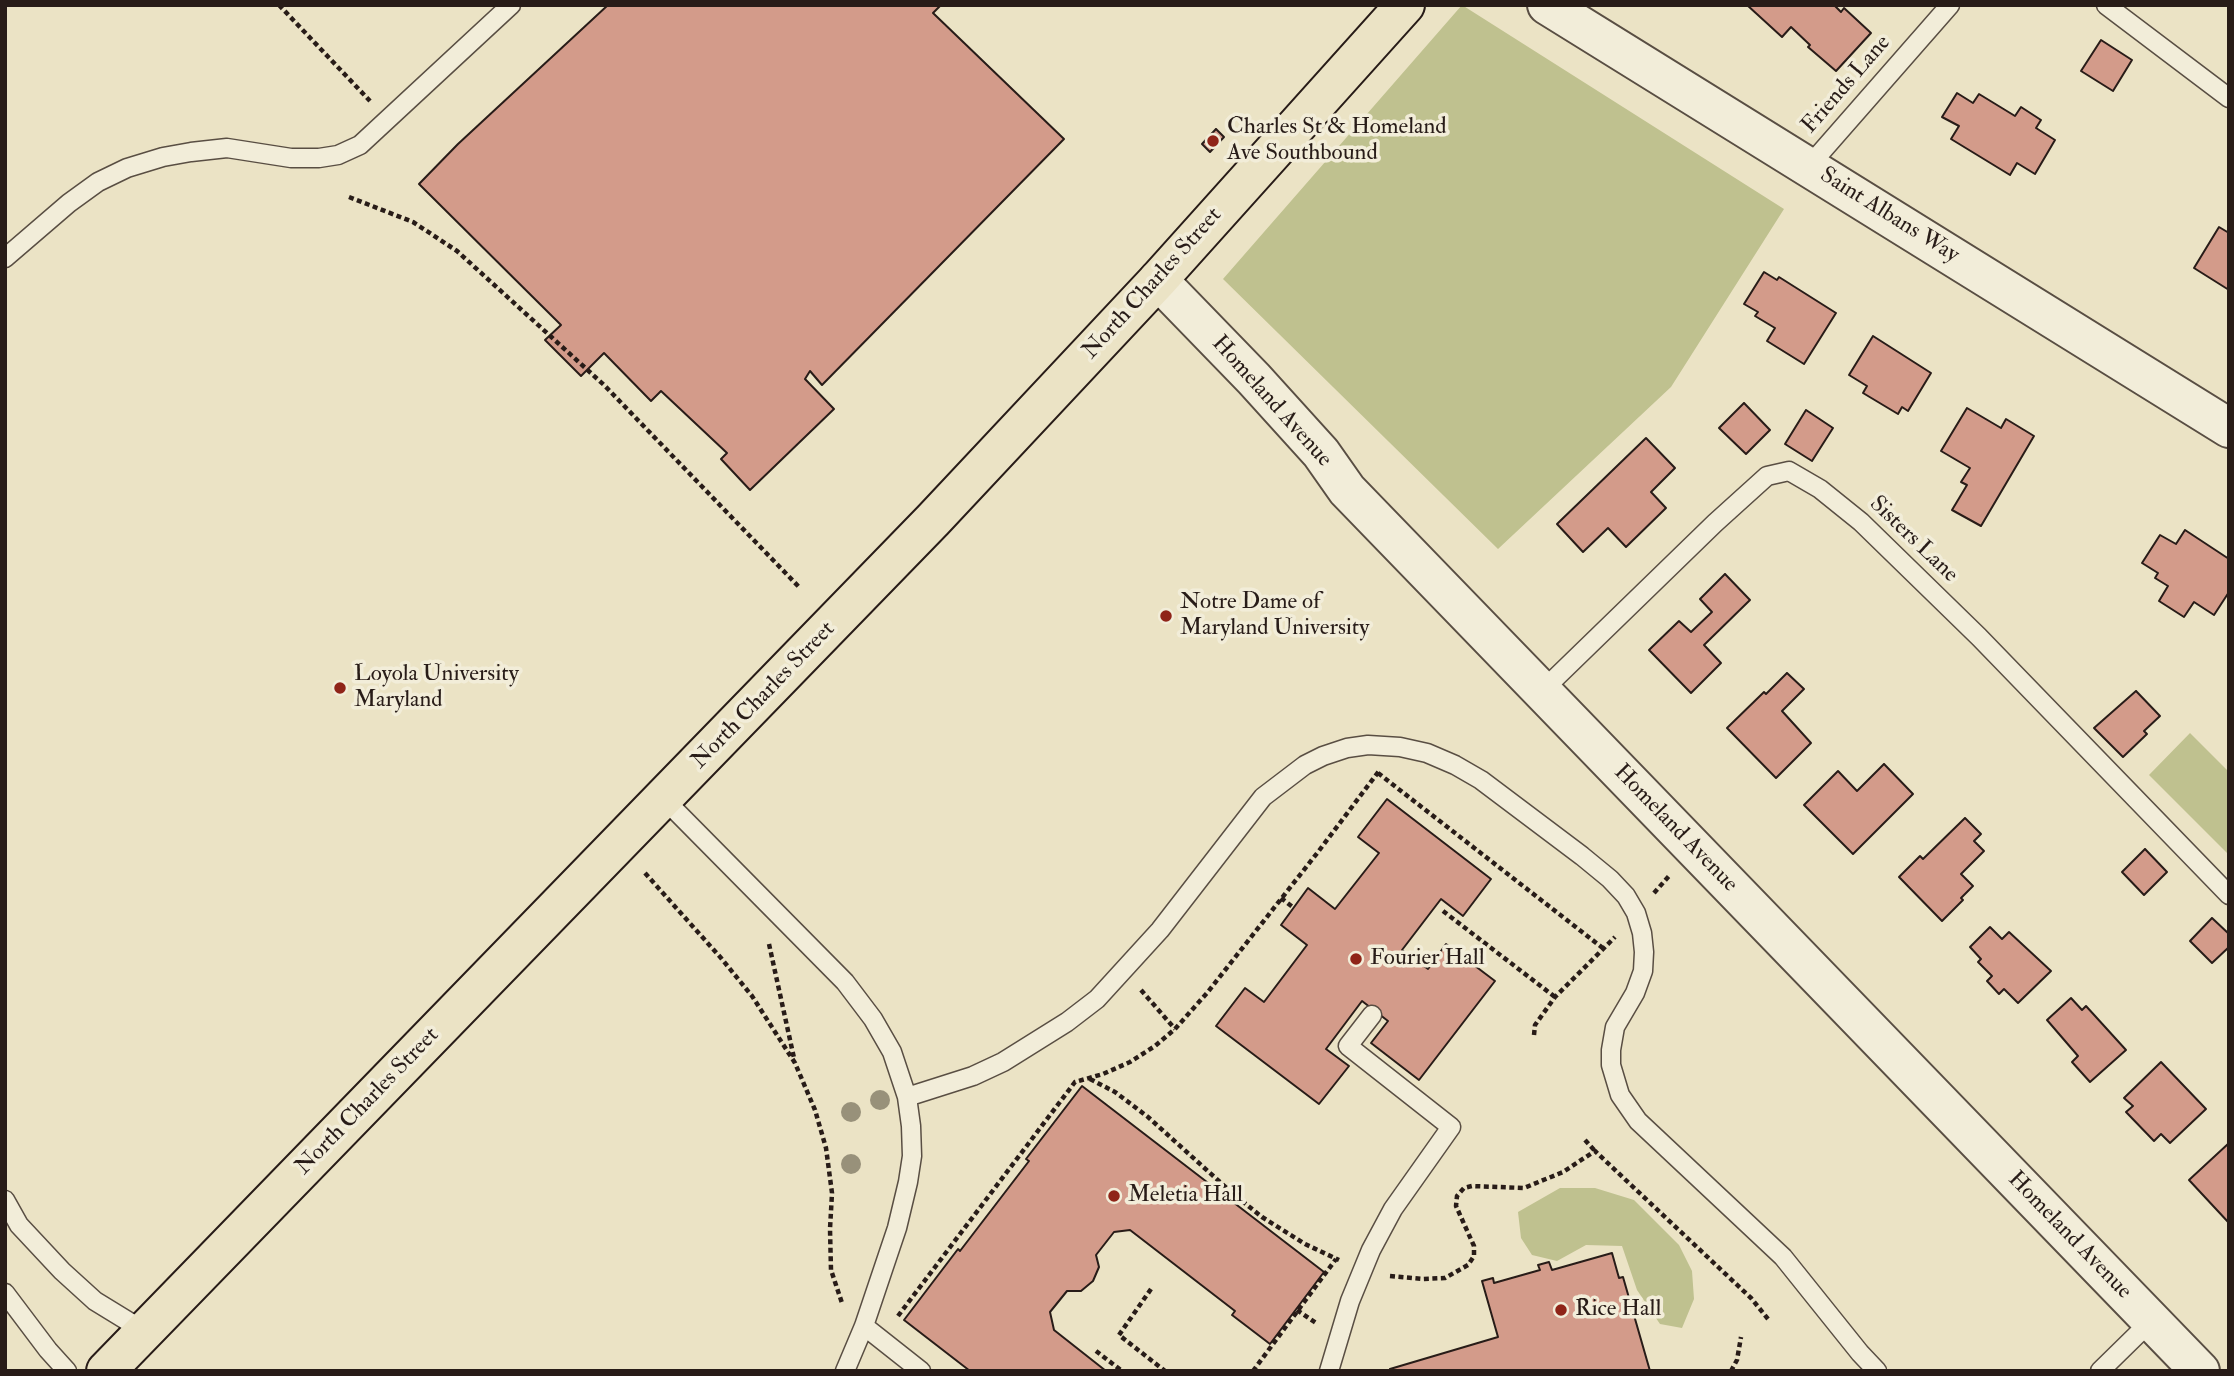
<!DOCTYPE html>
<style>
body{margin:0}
#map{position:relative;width:2234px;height:1376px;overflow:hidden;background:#ebe3c5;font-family:"IM FELL Double Pica",serif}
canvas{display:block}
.frame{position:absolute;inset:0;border:7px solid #281c18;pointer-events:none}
</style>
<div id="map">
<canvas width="2234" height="1376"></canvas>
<div class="frame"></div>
</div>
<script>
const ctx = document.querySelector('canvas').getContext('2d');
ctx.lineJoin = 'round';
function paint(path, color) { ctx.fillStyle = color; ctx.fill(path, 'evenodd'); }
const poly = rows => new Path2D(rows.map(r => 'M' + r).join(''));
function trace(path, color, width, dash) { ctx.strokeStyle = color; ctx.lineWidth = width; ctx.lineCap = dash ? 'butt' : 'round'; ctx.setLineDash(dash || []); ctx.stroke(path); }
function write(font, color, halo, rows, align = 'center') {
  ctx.font = font + ' "IM FELL Double Pica",serif'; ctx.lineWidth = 7; ctx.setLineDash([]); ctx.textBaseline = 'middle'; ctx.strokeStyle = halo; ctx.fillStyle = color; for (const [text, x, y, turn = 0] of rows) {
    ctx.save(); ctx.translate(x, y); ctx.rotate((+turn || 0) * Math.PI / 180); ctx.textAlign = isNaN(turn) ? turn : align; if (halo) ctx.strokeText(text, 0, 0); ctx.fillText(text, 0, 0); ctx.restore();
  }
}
paint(poly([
 [1462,5,1784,209,1671,387,1498,549,1223,279],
 [2190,733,2229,772,2229,855,2149,775],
 [1560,1188,1595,1188,1634,1200,1679,1245,1692,1271,1694,1299,1682,1328,1660,1324,1637,1290,1622,1246,1586,1245,1557,1261,1532,1255,1521,1238,1518,1212]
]), '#bfc18f');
const building = poly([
 [608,5,941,5,933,13,1064,139,822,385,810,371,805,379,834,409,750,490,721,459,727,453,661,391,651,401,604,353,581,376,545,340,561,325,419,184,458,144,608,5],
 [1747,5,1834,5,1841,12,1844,8,1871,33,1836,71,1808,47,1810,45,1791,27,1782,37,1747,5],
 [2101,40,2132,60,2113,91,2081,71,2101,40],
 [1957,93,1973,103,1979,94,2015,116,2021,107,2041,120,2036,128,2055,140,2035,174,2017,163,2010,175,1951,139,1959,126,1942,117,1957,93],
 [1216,129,1224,137,1210,152,1202,144,1216,129],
 [2219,227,2229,233,2229,290,2194,268,2219,227],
 [1764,272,1777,280,1779,277,1836,313,1804,364,1767,341,1775,328,1755,316,1758,312,1744,304,1764,272],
 [1873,336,1931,373,1908,411,1902,407,1898,414,1863,393,1867,386,1849,375,1873,336],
 [1744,403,1770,430,1746,454,1719,428,1744,403],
 [1967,408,2001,428,2006,419,2034,436,1981,526,1952,510,1967,485,1961,482,1970,468,1941,451,1967,408],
 [1806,410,1833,428,1812,461,1785,444,1806,410],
 [1646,438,1675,468,1651,492,1666,508,1626,547,1608,528,1583,552,1557,524,1646,438],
 [2185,530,2229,559,2229,592,2214,615,2194,602,2184,617,2159,601,2168,586,2155,578,2158,573,2142,563,2160,535,2176,544,2185,530],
 [1725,574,1750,600,1704,645,1721,663,1691,693,1649,650,1679,621,1691,632,1712,612,1700,599,1725,574],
 [1787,673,1804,689,1782,711,1811,743,1776,778,1727,728,1764,692,1766,694,1787,673],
 [2136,691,2160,716,2144,731,2147,734,2123,757,2094,728,2136,691],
 [1884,764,1913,794,1853,854,1804,805,1838,771,1857,791,1884,764],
 [1387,799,1491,879,1463,916,1441,899,1402,950,1428,969,1446,944,1495,981,1419,1080,1371,1043,1388,1021,1362,1001,1326,1049,1349,1066,1319,1104,1216,1026,1245,988,1264,1002,1307,945,1281,925,1308,888,1335,909,1379,853,1358,837,1387,799],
 [1965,818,1981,834,1974,841,1984,851,1961,874,1973,886,1961,898,1963,900,1942,921,1899,877,1920,856,1923,859,1965,818],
 [2145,849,2167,872,2144,895,2122,872,2145,849],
 [2212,918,2229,934,2229,947,2212,963,2190,941,2212,918],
 [1990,927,2002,939,2009,932,2051,971,2018,1003,2004,989,1999,994,1987,981,1992,976,1978,962,1981,959,1970,947,1990,927],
 [2071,998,2082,1010,2086,1006,2126,1050,2090,1082,2072,1062,2078,1056,2047,1020,2071,998],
 [2161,1062,2206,1109,2170,1143,2161,1134,2154,1141,2126,1112,2133,1106,2124,1098,2161,1062],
 [1082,1086,1324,1272,1270,1344,1232,1315,1235,1311,1130,1230,1114,1232,1096,1255,1099,1267,1093,1281,1081,1291,1067,1291,1050,1312,1054,1330,1106,1371,970,1371,904,1320,958,1249,960,1251,1029,1161,1026,1159,1082,1086],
 [2229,1143,2229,1223,2189,1180,2229,1143],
 [1612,1253,1619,1278,1623,1277,1650,1371,1391,1371,1390,1369,1498,1337,1482,1281,1493,1278,1494,1283,1540,1270,1538,1265,1549,1262,1552,1270,1612,1253]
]);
paint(building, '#d39b8a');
trace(building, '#281c18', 2);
const service = poly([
 [2106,5,2229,98],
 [1809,166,1950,5],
 [5,258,69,203,98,182,127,168,163,157,191,152,227,148,291,158,319,158,338,155,360,145,511,5],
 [1542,691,1715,523,1767,476,1789,471,1820,489,1861,522,1979,637,2229,895],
 [664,799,845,982,873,1019,892,1052,907,1097,911,1126,912,1156,908,1182,897,1228,864,1326,845,1371],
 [907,1097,973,1076,1003,1062,1067,1022,1097,999,1160,930,1263,797,1305,765,1323,756,1347,748,1368,745,1400,747,1427,753,1455,765,1481,780,1582,856,1610,879,1626,896,1636,913,1642,933,1644,952,1643,971,1635,993,1615,1027,1611,1050,1611,1065,1620,1095,1638,1121,1783,1257,1860,1353,1877,1371],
 [5,1200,19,1225,62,1271,95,1301,144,1331],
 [5,1293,48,1350,67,1371],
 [864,1326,921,1371],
 [1329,1371,1350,1301,1371,1250,1393,1209,1451,1127,1348,1046,1372,1015],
 [2100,1371,2151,1321]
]);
const tertiary = poly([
 [1547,5,2229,428],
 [1158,280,1254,379,1321,453,1347,490,2200,1371]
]);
const primary = poly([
 [106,1371,933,520,1158,280,1405,5]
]);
trace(service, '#594e43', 21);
trace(tertiary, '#594e43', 42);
trace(primary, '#281c18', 42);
trace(poly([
 [279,5,370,101],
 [349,197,413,222,457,251,604,385,800,588],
 [1378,773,1604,949],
 [645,873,721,958,752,996,795,1063,815,1110,826,1148,832,1193,830,1229,831,1270,842,1303],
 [1654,893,1669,876],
 [1281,898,1294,908],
 [1443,911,1555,997],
 [769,944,794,1058],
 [1141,990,1175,1029],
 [1534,1035,1535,1025,1555,997,1615,937],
 [1090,1079,1115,1092,1148,1117,1231,1192,1262,1217,1305,1244,1339,1260],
 [1585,1140,1595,1151],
 [1390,1276,1423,1279,1445,1278,1468,1265,1474,1256,1474,1246,1456,1206,1457,1196,1464,1188,1472,1186,1524,1188,1563,1172,1595,1151,1751,1298,1768,1319],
 [1151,1289,1119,1335,1165,1371],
 [1297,1310,1316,1323],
 [898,1316,1075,1082,1103,1074,1130,1062,1155,1046,1175,1029,1207,993,1318,852,1379,771],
 [1096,1351,1122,1371],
 [1253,1371,1336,1259],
 [1731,1371,1737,1360,1741,1337]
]), '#281c18', 4.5, [5, 3.5]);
trace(service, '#f2edd9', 18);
trace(tertiary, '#f2edd9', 38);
trace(primary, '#ebe3c5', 38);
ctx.fillStyle = '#98917a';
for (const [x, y] of [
 [880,1100],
 [851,1112],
 [851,1164]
]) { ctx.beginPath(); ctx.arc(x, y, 10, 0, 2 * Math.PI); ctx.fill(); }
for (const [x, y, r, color] of [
 [1213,141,7,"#8f2418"],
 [1166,616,7,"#8f2418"],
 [340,688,7,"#8f2418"],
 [1356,959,7,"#8f2418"],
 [1114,1196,7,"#8f2418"],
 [1561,1310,7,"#8f2418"]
]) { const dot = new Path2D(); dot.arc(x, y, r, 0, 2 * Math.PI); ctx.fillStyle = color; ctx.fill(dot); trace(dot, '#f2edd9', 2.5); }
write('23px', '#281c18', '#f2edd9', [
 ["Friends Lane",1847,85,-49],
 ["Saint Albans Way",1889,216,32],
 ["North Charles Street",1153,284,-48],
 ["Homeland Avenue",1271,402,48],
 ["Sisters Lane",1913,540,44],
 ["North Charles Street",764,696,-46],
 ["Homeland Avenue",1675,829,46],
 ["North Charles Street",368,1102,-46],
 ["Homeland Avenue",2069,1236,46]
]);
write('23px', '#281c18', '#f2edd9', [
 ["Charles St & Homeland",1227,128],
 ["Ave Southbound",1227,154],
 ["Notre Dame of",1180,603],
 ["Maryland University",1180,629],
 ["Loyola University",354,675],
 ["Maryland",354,701],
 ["Fourier Hall",1370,959],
 ["Meletia Hall",1128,1196],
 ["Rice Hall",1575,1310]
], 'left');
</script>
